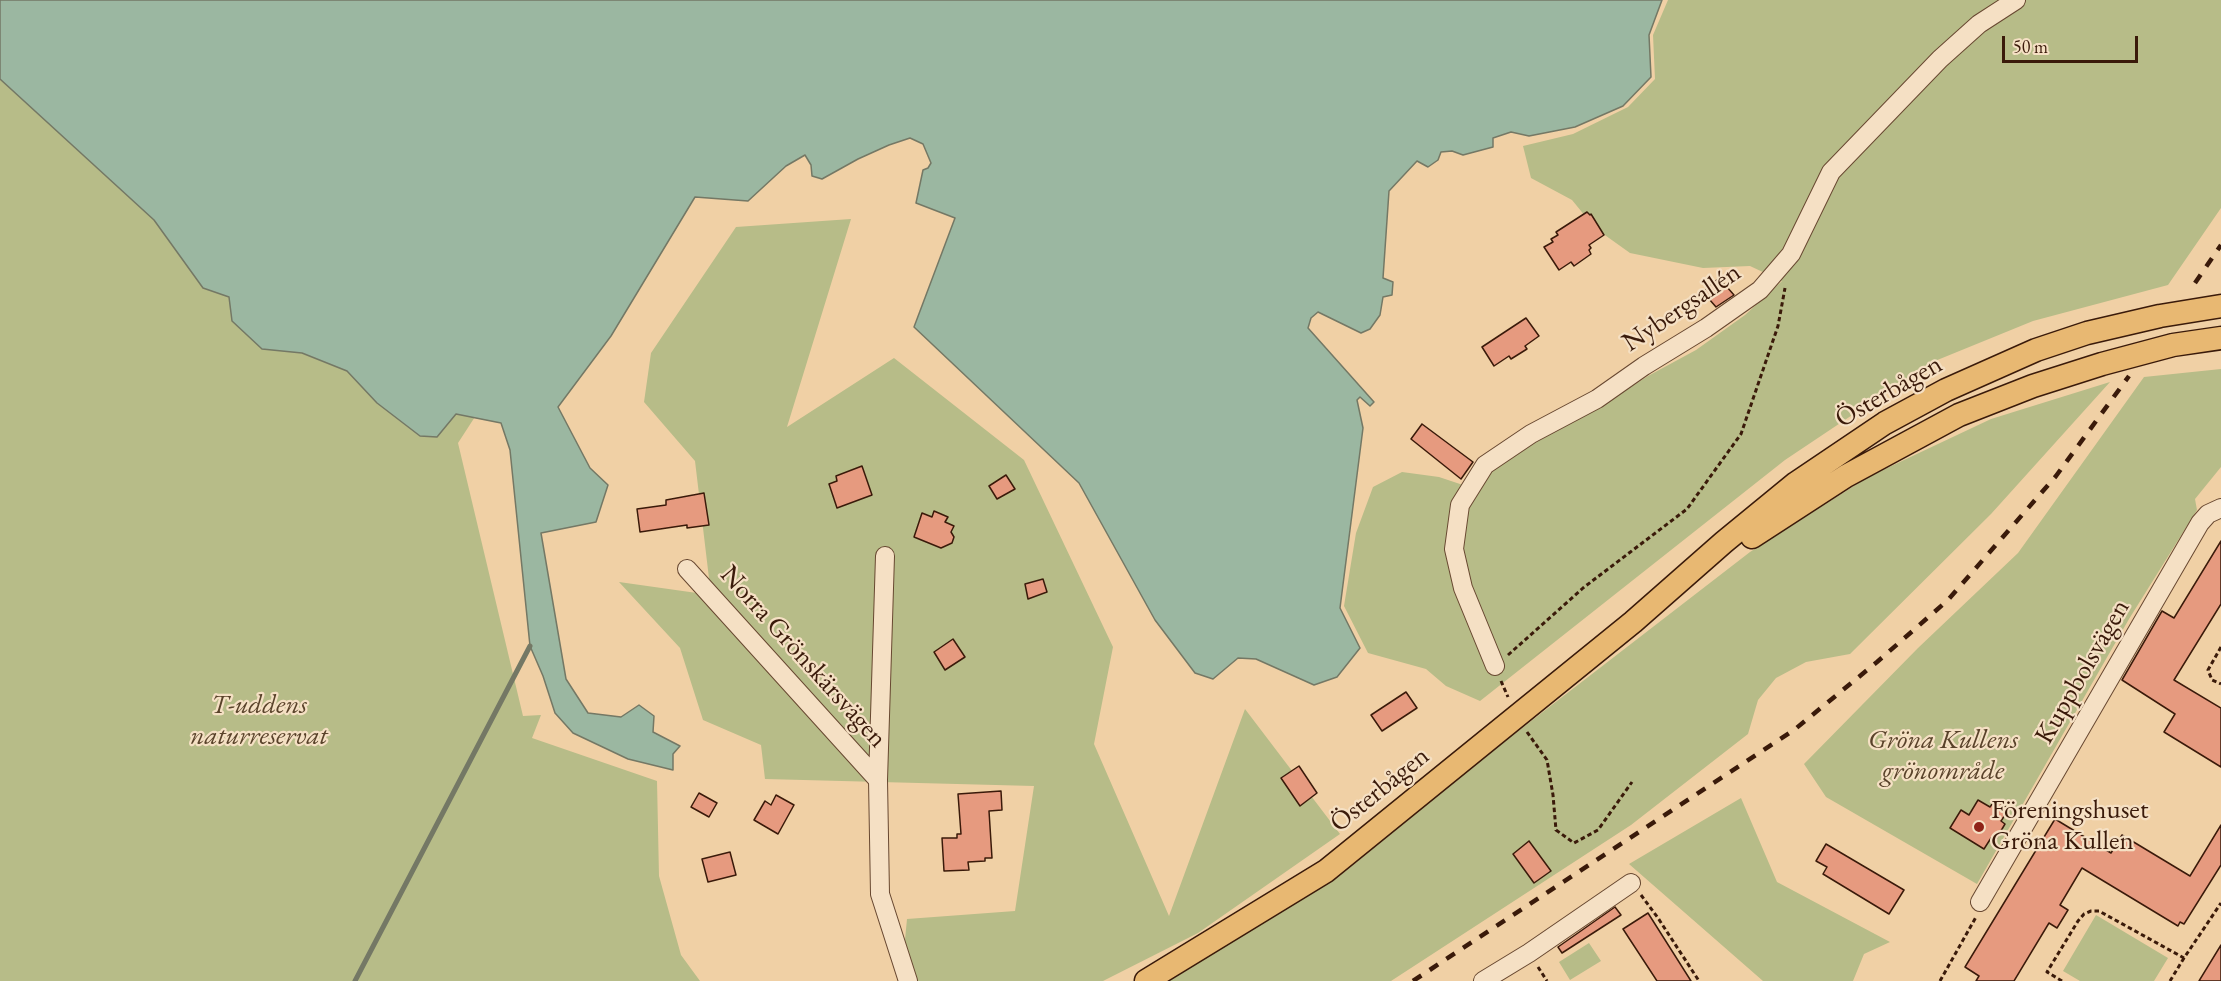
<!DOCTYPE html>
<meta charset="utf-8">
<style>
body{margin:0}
#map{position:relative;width:2221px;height:981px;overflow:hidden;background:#f0d0a5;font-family:"EB Garamond",serif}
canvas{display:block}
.scale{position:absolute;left:2002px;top:36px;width:136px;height:27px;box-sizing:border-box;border:3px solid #3a1a0a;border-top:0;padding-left:8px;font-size:18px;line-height:21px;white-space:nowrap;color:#3a1a0a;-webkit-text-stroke:4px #f5e0c4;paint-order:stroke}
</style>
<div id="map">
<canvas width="2221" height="981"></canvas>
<div class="scale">50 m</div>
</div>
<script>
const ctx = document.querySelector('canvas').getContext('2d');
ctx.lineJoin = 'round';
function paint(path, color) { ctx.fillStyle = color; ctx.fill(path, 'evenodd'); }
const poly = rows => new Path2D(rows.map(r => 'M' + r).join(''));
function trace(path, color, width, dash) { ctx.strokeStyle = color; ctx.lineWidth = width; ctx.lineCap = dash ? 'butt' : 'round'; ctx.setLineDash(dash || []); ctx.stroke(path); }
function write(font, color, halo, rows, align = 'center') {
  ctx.font = font + ' "EB Garamond",serif'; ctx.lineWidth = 4.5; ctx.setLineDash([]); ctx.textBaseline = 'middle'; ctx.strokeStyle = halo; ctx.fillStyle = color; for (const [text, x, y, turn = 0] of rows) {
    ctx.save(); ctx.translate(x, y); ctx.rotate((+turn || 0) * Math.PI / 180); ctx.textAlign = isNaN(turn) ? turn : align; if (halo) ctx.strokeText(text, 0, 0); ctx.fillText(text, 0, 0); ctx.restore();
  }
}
paint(poly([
 [0,0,508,366,458,443,523,716,541,715,532,738,657,781,659,876,681,955,700,981,0,981],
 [1668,0,2221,0,2221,208,2168,285,2033,321,1930,363,1785,460,1480,701,1446,686,1426,669,1368,653,1344,606,1356,533,1373,487,1402,472,1439,477,1478,490,1495,467,1534,440,1593,411,1648,376,1696,350,1745,315,1782,281,1750,266,1703,268,1630,253,1595,228,1572,200,1531,178,1523,146,1573,134,1628,107,1655,79,1653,35],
 [851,219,787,427,894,358,1024,460,1113,647,1094,744,1169,916,1245,709,1340,834,1198,933,1103,981,901,981,907,919,1015,911,1034,786,765,779,761,745,703,720,680,648,619,582,711,595,695,461,644,402,651,353,736,227],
 [2221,369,2221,467,2195,499,2197,510,2129,619,1977,884,1826,797,1804,764,1918,648,2018,553,2144,377],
 [2110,382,1991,514,1850,654,1806,662,1776,678,1758,700,1748,734,1631,825,1391,981,1160,981,1337,878,1513,735,1750,552,1868,477,1991,419],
 [1741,798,1777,882,1890,942,1864,954,1853,981,1763,981,1629,864],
 [2096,915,2168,958,2154,981,2080,981,2063,971],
 [1589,943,1601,961,1570,980,1559,962]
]), '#b7bc88');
const water = poly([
 [0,0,1662,0,1649,35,1651,77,1623,106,1575,127,1529,136,1511,132,1493,138,1493,147,1463,155,1452,151,1441,152,1438,160,1428,167,1417,161,1389,191,1383,278,1393,282,1392,295,1383,297,1380,315,1370,329,1361,333,1318,312,1311,318,1308,328,1374,402,1370,406,1360,397,1357,400,1363,428,1340,608,1360,648,1337,677,1314,685,1256,659,1238,658,1213,679,1195,673,1155,620,1079,483,914,327,955,218,916,203,923,170,928,168,931,163,923,144,910,138,889,145,858,159,822,179,812,176,811,165,805,155,786,166,748,201,695,197,611,336,558,407,590,468,608,485,596,522,541,533,566,679,588,713,621,717,639,705,654,716,653,732,680,746,673,754,673,770,628,759,573,733,555,713,543,676,530,646,510,450,501,423,456,414,437,437,420,436,377,403,347,371,302,353,262,349,232,321,229,297,203,288,154,220,0,79,0,0]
]);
paint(water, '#9bb7a1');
trace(water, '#747865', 1.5);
trace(poly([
 [355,981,530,646]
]), '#747865', 5);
const building = poly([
 [1587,212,1590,215,1591,214,1604,235,1589,245,1591,248,1589,250,1591,254,1574,266,1571,262,1559,270,1544,247,1553,242,1551,239,1558,235,1556,232,1587,212],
 [1719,278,1734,295,1716,307,1703,292,1719,278],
 [1526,318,1539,336,1525,346,1527,349,1511,359,1509,356,1494,366,1482,347,1526,318],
 [1422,424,1473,462,1461,479,1411,439,1422,424],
 [862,466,872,495,837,508,829,484,837,481,836,476,862,466],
 [1006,475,1015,489,997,499,989,486,1006,475],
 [704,493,709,525,687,528,687,525,640,532,637,509,666,505,666,500,704,493],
 [934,511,948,517,945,522,954,526,951,532,954,537,952,543,941,548,914,537,922,513,932,517,934,511],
 [2221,541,2221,604,2174,680,2221,708,2221,767,2164,732,2175,714,2122,680,2162,611,2174,618,2221,541],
 [1043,579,1047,592,1028,599,1025,584,1043,579],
 [953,639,965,657,945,670,934,652,953,639],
 [1406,692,1417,708,1382,731,1371,715,1406,692],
 [1299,766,1317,793,1300,806,1281,778,1299,766],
 [1001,791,1002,810,989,811,992,858,985,858,985,861,968,862,969,870,944,871,942,838,957,838,957,834,961,834,958,794,1001,791],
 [699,793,717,803,709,817,691,807,699,793],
 [776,795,794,805,778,834,754,820,765,801,771,805,776,795],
 [1978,800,1990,807,1995,800,2009,809,2001,821,2005,824,1995,841,1991,838,1984,849,1950,828,1961,810,1969,815,1978,800],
 [2055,819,2111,853,2122,835,2190,876,2221,825,2221,865,2184,924,2180,922,2178,926,2082,868,2060,905,2068,910,2057,928,2049,923,2014,981,1976,981,1979,976,1965,967,2055,819],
 [1529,841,1551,871,1534,883,1513,854,1529,841],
 [1826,844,1904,890,1889,914,1823,874,1827,867,1816,861,1826,844],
 [730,852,736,875,708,882,702,859,730,852],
 [1615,907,1621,915,1562,953,1558,947,1615,907],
 [1648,913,1691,981,1657,981,1623,929,1648,913],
 [2221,945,2221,981,2199,981,2221,945]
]);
paint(building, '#e69a7f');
trace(building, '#3a1a0a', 1.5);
const minor = poly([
 [885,556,878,780,880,894,908,981],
 [687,569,878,780],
 [1495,666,1463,588,1454,549,1460,505,1485,465,1531,434,1597,399,1644,366,1706,328,1760,290,1791,254,1831,172,1940,59,1979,24,2016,0],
 [1980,902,2200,523,2208,514,2221,508],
 [1483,981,1529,953,1631,883]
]);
const major = poly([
 [1752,537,1846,476,1959,415,2033,386,2102,364,2173,345,2221,338],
 [1146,981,1326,871,1633,622,1724,542,1796,483,1885,423,1946,390,2036,350,2087,333,2160,316,2221,306]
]);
trace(minor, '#684831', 20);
trace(major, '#3a1a0a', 25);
trace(poly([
 [2221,647,2208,670,2212,680,2221,684],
 [1508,655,1583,588,1687,509,1741,434,1778,326,1785,288],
 [1501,681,1508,697],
 [1527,732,1547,760,1553,795,1556,830,1574,843,1598,830,1632,782],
 [1641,895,1658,918,1699,981],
 [1538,967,1547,981],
 [1940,981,1976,917],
 [2062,981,2047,972,2078,921,2084,914,2091,911,2099,911,2184,958,2221,903],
 [2170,981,2184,958]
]), '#3a1a0a', 3, [4.5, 3]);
trace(minor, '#f5e0c4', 18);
trace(major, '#e8b872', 22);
trace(poly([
 [2195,283,2221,245],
 [1413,981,1794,730,1877,662,1948,600,2056,476,2129,376]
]), '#3a1a0a', 4.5, [10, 10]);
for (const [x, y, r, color] of [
 [1979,827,6,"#8f2418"]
]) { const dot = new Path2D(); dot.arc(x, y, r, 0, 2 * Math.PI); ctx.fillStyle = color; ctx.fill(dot); trace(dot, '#f5e0c4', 2); }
write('27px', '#3a1a0a', '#f5e0c4', [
 ["Nybergsallén",1682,308,-34],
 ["Österbågen",1889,392,-30],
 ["Norra Grönskärsvägen",803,657,48],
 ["Kuppbolsvägen",2083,672,-60],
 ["Österbågen",1380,790,-39]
]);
write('italic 27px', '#59422a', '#f5e0c4', [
 ["T-uddens",259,706],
 ["naturreservat",259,737],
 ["Gröna Kullens",1943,741],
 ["grönområde",1943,772]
]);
write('27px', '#3a1a0a', '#f5e0c4', [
 ["Föreningshuset",1991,811],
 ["Gröna Kullen",1991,842]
], 'left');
</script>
